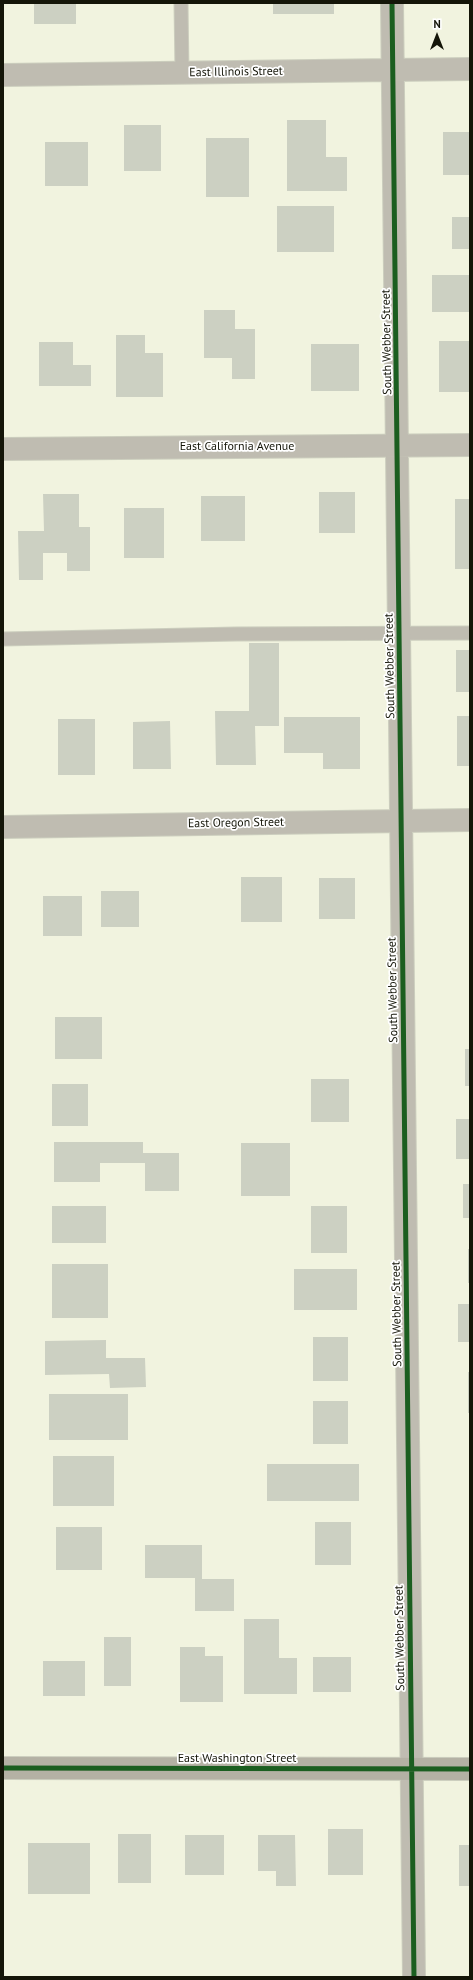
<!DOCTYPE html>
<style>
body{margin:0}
#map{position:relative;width:473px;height:1980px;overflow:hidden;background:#f1f3df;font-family:"PT Sans",sans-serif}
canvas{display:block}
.frame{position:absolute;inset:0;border:4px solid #141508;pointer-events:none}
.north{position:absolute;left:417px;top:16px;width:40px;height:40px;-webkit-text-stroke:3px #fff;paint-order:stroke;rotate:0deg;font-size:11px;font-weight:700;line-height:16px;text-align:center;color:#141508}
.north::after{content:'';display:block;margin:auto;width:14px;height:18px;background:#141508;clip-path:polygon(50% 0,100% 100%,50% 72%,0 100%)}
</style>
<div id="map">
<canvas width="473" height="1980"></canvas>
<div class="frame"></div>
<div class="north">N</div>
</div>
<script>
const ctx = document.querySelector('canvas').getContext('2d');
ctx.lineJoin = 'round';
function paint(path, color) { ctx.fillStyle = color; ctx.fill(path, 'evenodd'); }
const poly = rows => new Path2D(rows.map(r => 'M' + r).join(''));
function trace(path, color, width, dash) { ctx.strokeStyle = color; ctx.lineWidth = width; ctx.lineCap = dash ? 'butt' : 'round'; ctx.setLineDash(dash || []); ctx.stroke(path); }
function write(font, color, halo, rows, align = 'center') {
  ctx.font = font + ' "PT Sans",sans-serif'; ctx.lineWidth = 3.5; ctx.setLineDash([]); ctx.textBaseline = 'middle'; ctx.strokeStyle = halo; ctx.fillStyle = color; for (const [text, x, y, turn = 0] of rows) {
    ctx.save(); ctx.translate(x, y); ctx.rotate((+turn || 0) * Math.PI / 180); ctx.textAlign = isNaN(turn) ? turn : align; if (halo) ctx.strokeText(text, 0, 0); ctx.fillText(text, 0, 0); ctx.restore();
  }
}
paint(poly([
 [34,3,76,3,76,24,34,24],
 [273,3,334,3,334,14,273,14],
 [287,120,326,120,326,157,347,157,347,191,287,191],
 [124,125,161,125,161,171,124,171],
 [443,132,470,132,470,175,443,175],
 [206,138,249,138,249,197,206,197],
 [45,142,88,142,88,186,45,186],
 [277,206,334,206,334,252,277,252],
 [452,217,470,217,470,249,452,249],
 [432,275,470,275,470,312,432,312],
 [204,310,235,310,235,329,255,329,255,379,232,379,232,358,204,358],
 [116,335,145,335,145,353,163,353,163,397,116,397],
 [439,341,470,341,470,392,439,392],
 [39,342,73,342,73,365,91,365,91,386,39,386],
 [311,344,359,344,359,391,311,391],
 [319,492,355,492,355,533,319,533],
 [43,494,79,494,79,527,90,527,90,571,67,571,67,553,43,553,43,580,19,580,18,531,44,531],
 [201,496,245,496,245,541,201,541],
 [455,499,470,499,470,569,455,569],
 [124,508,164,508,164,558,124,558],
 [249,643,279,643,279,726,255,726,256,765,216,765,215,711,249,711],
 [456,650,470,650,470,692,456,692],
 [457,716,470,716,470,766,457,766],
 [284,717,360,717,360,769,323,769,323,753,284,753],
 [58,719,95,719,95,775,58,775],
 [170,721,171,769,133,769,133,722],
 [241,877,282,877,282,922,241,922],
 [319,878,355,878,355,919,319,919],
 [101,891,139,891,139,927,101,927],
 [43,896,82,896,82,936,43,936],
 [55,1017,102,1017,102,1059,55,1059],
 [465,1049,470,1049,470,1086,465,1086],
 [311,1079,349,1079,349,1122,311,1122],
 [52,1084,88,1084,88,1126,52,1126],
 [456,1119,470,1119,470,1159,456,1159],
 [54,1142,143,1142,143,1153,179,1153,179,1191,145,1191,145,1163,100,1163,100,1182,54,1182],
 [241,1143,290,1143,290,1196,241,1196],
 [463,1184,470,1184,470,1218,463,1218],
 [52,1206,106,1206,106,1243,52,1243],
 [311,1206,347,1206,347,1253,311,1253],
 [468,1249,470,1249,470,1283,468,1283],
 [52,1264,108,1264,108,1318,52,1318],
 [294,1269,357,1269,357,1310,294,1310],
 [458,1304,470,1304,470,1342,458,1342],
 [313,1337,348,1337,348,1381,313,1381],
 [106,1340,106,1358,145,1358,146,1387,110,1388,109,1374,45,1375,45,1341],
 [468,1372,470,1372,470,1413,468,1413],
 [49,1394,128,1394,128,1440,49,1440],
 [313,1401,348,1401,348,1444,313,1444],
 [53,1456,114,1456,114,1506,53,1506],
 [267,1464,359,1464,359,1501,267,1501],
 [315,1522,351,1522,351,1565,315,1565],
 [56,1527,102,1527,102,1570,56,1570],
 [145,1545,202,1545,202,1579,234,1579,234,1611,195,1611,195,1578,145,1578],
 [244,1619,279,1619,279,1658,297,1658,297,1694,244,1694],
 [104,1637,131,1637,131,1686,104,1686],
 [180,1647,205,1647,205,1656,223,1656,223,1702,180,1702],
 [313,1657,351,1657,351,1692,313,1692],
 [43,1661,85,1661,85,1696,43,1696],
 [328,1829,363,1829,363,1875,328,1875],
 [118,1834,151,1834,151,1883,118,1883],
 [185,1835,224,1835,224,1875,185,1875],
 [258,1835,295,1835,296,1886,276,1886,276,1871,258,1871],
 [28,1843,90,1843,90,1894,28,1894],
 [459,1845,470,1845,470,1886,459,1886]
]), '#ccd0c2');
const service = poly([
 [181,3,182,73],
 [3,639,236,634,470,633]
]);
const minor = poly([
 [392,3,414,1977],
 [3,75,470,69],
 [3,449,470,445],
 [3,827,470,820]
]);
const secondary = poly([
 [3,1768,470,1769]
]);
trace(service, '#cccebe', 15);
trace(minor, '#cccebe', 24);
trace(secondary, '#cccebe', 24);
trace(service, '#bfbcb1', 13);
trace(minor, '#bfbcb1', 22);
trace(secondary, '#b4b1a4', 22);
trace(poly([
 [392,3,414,1977],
 [3,1768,470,1769]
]), '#1b5e20', 5);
write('12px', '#141508', '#fff', [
 ["East Illinois Street",236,72,-1],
 ["South Webber Street",387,342,-91],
 ["East California Avenue",237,447],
 ["South Webber Street",390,666,-91],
 ["East Oregon Street",236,823,-1],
 ["South Webber Street",393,990,-91],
 ["South Webber Street",397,1314,-91],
 ["South Webber Street",400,1638,-91],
 ["East Washington Street",237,1759]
]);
</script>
